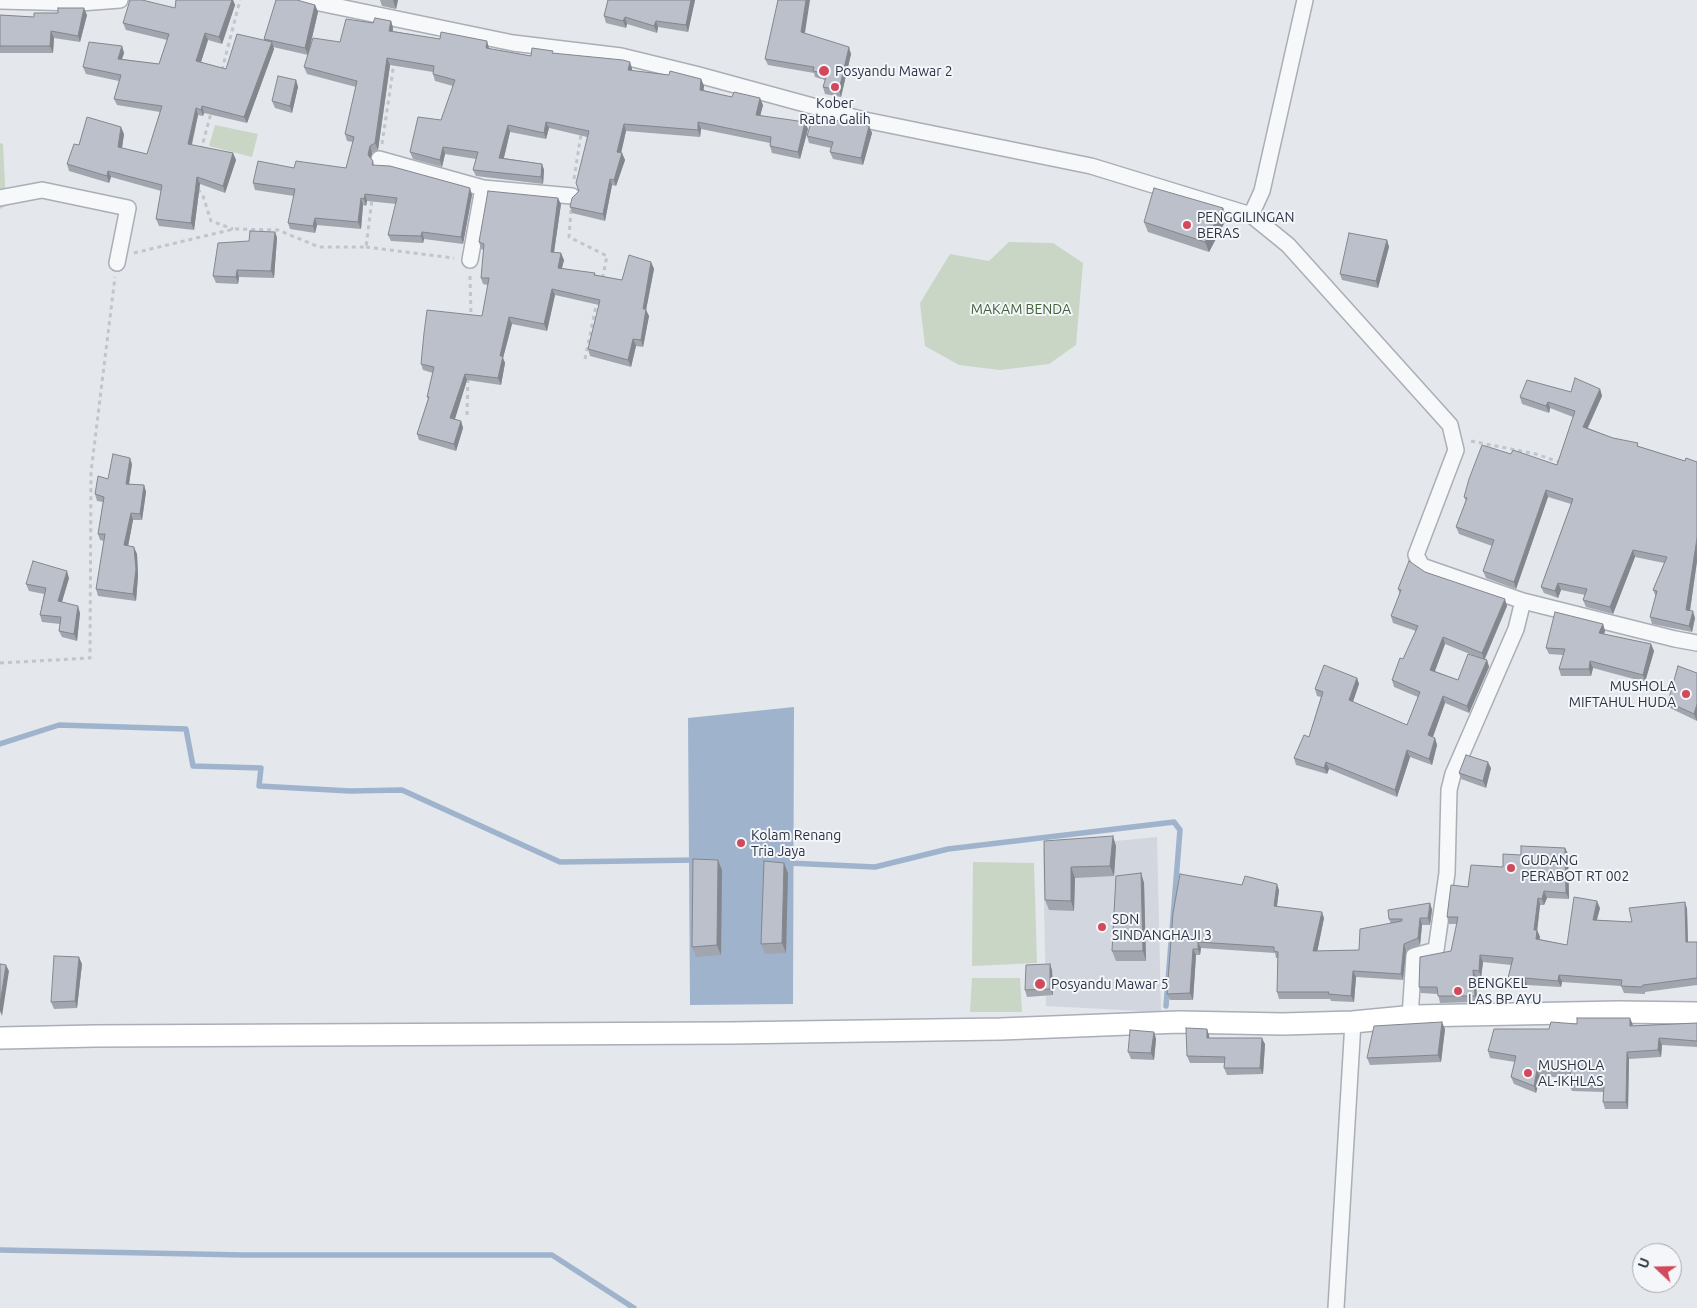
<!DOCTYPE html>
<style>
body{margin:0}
#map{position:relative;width:1697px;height:1308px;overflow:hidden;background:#e4e7ec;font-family:Ubuntu,sans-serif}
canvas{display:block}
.north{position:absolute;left:1632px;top:1243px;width:50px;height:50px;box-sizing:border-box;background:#f4f6f9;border:1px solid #a4a8b1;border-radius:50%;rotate:291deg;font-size:14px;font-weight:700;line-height:20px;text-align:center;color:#2b3445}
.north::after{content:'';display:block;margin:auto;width:18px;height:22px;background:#d1495b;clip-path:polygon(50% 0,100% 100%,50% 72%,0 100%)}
</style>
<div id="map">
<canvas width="1697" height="1308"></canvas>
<div class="north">U</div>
</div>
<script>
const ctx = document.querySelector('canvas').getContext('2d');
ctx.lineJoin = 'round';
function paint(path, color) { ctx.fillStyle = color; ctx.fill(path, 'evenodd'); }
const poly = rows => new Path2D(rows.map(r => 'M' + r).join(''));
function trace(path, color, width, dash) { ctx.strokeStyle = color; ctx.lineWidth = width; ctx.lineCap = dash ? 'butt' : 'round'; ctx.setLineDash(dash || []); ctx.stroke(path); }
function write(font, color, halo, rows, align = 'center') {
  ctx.font = font + ' Ubuntu,sans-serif'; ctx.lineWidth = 4; ctx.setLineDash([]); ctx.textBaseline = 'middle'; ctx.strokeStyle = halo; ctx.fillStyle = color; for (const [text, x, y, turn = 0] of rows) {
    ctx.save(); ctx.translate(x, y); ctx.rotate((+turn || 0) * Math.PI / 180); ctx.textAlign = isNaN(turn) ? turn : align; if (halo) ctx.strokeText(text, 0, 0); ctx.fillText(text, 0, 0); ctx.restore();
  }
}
paint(poly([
 [1157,837,1161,1012,1046,1006,1043,848]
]), '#d2d6de');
paint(poly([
 [215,125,258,134,252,157,209,146],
 [0,143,3,144,6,206,0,209],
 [1009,242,1053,243,1083,263,1076,345,1049,364,1000,370,959,365,925,346,920,303,950,254,989,261],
 [973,862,1034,863,1037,963,972,966],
 [972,978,1020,978,1022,1012,970,1012]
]), '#c9d6c5');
paint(poly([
 [794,707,793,1004,690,1005,688,718]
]), '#9fb4cc');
trace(poly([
 [0,744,59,725,186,729,193,766,261,768,259,786,350,791,402,790,560,862,697,860],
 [788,863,875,867,948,849,1174,822,1180,830,1166,1006],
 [0,1250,243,1255,552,1255,634,1308]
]), '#9fb4cc', 5.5);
const street = poly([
 [305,0,513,43,621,56,695,74,860,119,1091,166,1251,215,1288,245,1450,425,1456,450,1416,555,1422,566,1523,601,1675,639,1697,643],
 [0,1,80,3,120,0],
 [379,159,483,188,572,196],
 [0,198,42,190,128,208,117,263],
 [1251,215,1262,191,1305,0],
 [470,260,483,188],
 [1410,1017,1414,956,1436,950,1447,873,1449,790,1453,774,1516,629,1523,601],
 [1336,1308,1353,1022]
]);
const secondary = poly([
 [0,1038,95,1036,730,1033,1001,1029,1179,1022,1283,1024,1353,1022,1415,1016,1618,1012,1697,1013]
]);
trace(street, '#a9aeb7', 18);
trace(secondary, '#a9aeb7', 24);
trace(poly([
 [222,70,240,0],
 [382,144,394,63],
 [201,150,211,113],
 [574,179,581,134],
 [198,189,203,196,211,221,233,229],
 [571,210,569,237,607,256,602,280],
 [366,247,454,258],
 [134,253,234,229,278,230,319,247,366,247,372,199],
 [470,276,471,317],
 [585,359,597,301],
 [467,415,468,378],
 [1471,441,1536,454,1562,463],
 [0,663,90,658,91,472,115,277]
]), '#c2c5cb', 3, [4, 4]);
trace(street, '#f7f8fa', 15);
trace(secondary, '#fff', 21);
paint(poly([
 [176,0,233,0,235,5,222,44,208,40,201,62,226,69,264,41,264,39,315,5,318,12,308,55,273,47,274,49,247,123,204,113,203,116,198,115,192,145,233,153,236,160,225,193,200,184,194,230,159,226,156,219,161,191,111,177,109,183,69,171,67,164,79,145,124,134,122,148,147,154,160,112,117,105,114,99,119,81,86,74,83,67,122,46,124,53,122,59,159,64,167,40,126,30,123,23,175,8],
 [380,0,398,0,396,9,382,6],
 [608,0,695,0,688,32,658,27,657,33,627,24,626,28,606,23,604,16],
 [0,15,34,17,87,15,80,42,54,38,53,53,0,53],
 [391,21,393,28,393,31,531,56,553,53,632,68,632,71,701,79,704,86,703,90,763,105,760,115,808,129,800,159,772,153,770,146,770,143,701,129,700,137,626,131,621,152,622,153,625,160,616,186,612,185,605,221,572,213,570,207,579,191,587,137,549,128,546,139,510,132,504,158,542,164,544,170,543,184,476,176,473,170,476,159,445,154,442,167,413,159,410,152,441,120,453,86,435,81,433,74,433,72,390,65,378,150,372,153,371,158,373,161,374,165,472,195,463,244,424,239,423,243,391,241,388,235,396,204,367,201,366,206,363,205,361,229,317,225,315,233,290,229,288,223,294,196,255,190,253,183,294,168,346,168,353,142,347,141,345,134,356,87,307,74,304,67,340,42,373,23],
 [805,33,851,54,841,97,825,94,823,87,825,80,815,77,814,73,768,65,765,59],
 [296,80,298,87,292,113,275,108,272,101],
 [869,126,872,133,863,165,833,159,830,152,831,148,809,143,807,136],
 [561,204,554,252,564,260,562,268,622,280,651,262,654,269,646,310,649,316,643,347,636,346,631,367,590,356,588,349,599,305,555,295,547,331,512,324,503,358,505,363,501,385,467,380,455,419,461,421,463,428,456,451,419,440,417,434,428,399,427,397,433,373,423,370,421,364,482,316,488,285,483,284,481,278,484,250,481,249,479,242],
 [1223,208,1227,218,1209,252,1148,232,1144,222],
 [275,232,277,238,274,278,239,277,238,284,216,283,213,276,249,241],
 [1387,240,1389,247,1378,288,1342,280,1340,274],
 [1600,389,1602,396,1588,428,1613,438,1685,461,1697,462,1697,561,1690,611,1695,618,1692,632,1652,624,1650,617,1656,597,1653,590,1664,563,1635,557,1613,614,1586,607,1583,600,1585,595,1561,590,1558,598,1544,593,1541,587,1571,504,1548,497,1516,589,1486,578,1483,571,1492,546,1459,534,1456,527,1466,501,1464,497,1511,454,1557,465,1573,417,1550,408,1549,413,1522,404,1520,397],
 [132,464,129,484,144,485,146,492,142,520,133,520,128,546,137,554,138,576,136,601,98,596,96,589,104,541,100,540,98,534,103,502,97,501,95,494,108,479],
 [1425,572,1507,606,1485,659,1487,660,1489,667,1469,713,1445,703,1433,737,1435,738,1437,745,1432,765,1410,757,1397,797,1329,769,1327,774,1296,765,1294,758,1309,737,1321,697,1317,696,1315,689,1357,678,1359,684,1353,702,1407,725,1418,697,1394,687,1392,680,1403,659,1416,631,1393,623,1391,616,1400,594,1398,589],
 [1445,644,1477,657,1458,680,1435,671],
 [69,578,62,602,80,613,77,641,62,637,59,631,60,624,42,622,40,615,44,594,29,591,26,584],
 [1603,624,1605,631,1604,634,1651,644,1654,651,1645,682,1593,668,1591,676,1561,676,1559,669,1563,655,1549,654,1546,648],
 [1697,673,1697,721,1670,708,1668,702],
 [1491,768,1486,788,1461,779,1459,773],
 [1044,841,1116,846,1114,876,1075,878,1074,911,1049,910,1045,900],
 [1565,848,1568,854,1569,899,1547,898,1544,905,1540,905,1537,930,1540,937,1539,939,1567,945,1600,908,1597,920,1632,922,1685,902,1687,909,1688,942,1697,942,1697,985,1645,992,1645,994,1624,993,1621,986,1562,982,1561,987,1527,985,1526,989,1509,988,1507,982,1511,965,1483,962,1481,978,1476,977,1477,1002,1440,1003,1438,994,1421,993,1419,987,1451,951,1457,924,1449,924,1447,917,1468,887,1503,867,1521,855],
 [722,870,721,955,696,957,692,947],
 [788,873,786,953,765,954,761,944],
 [1141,873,1144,883,1146,961,1116,961,1112,951],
 [1242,885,1279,890,1277,906,1324,918,1317,951,1359,950,1391,924,1389,919,1430,903,1432,910,1430,925,1422,925,1420,945,1406,951,1403,980,1356,977,1354,1002,1331,1001,1330,999,1279,999,1277,992,1278,958,1276,958,1275,953,1201,948,1200,955,1196,955,1193,1000,1170,1000,1167,994,1173,913],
 [82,964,77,1008,54,1009,51,1002],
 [1052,970,1053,995,1027,997,1025,990],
 [1697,1023,1697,1047,1662,1045,1661,1057,1629,1059,1628,1109,1605,1109,1603,1102,1604,1092,1572,1091,1569,1085,1570,1077,1540,1077,1536,1093,1514,1084,1511,1077,1515,1062,1490,1058,1488,1051,1549,1029],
 [1445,1029,1441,1062,1370,1065,1367,1058],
 [1154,1032,1156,1039,1154,1060,1131,1059,1128,1052],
 [1209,1035,1209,1038,1265,1044,1263,1074,1227,1075,1224,1068,1224,1063,1190,1063,1187,1056]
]), '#a1a5ae');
paint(poly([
 [232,0,233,0,235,5,222,44,219,37],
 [393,0,398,0,396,9],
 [691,0,695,0,688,32,686,25],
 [806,0,810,0,804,39,801,32],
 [315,5,318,12,308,55,305,48],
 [84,8,87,15,80,42,78,36],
 [625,17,627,24,626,28,623,21],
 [391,21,393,28,392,37,389,31],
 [656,21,658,27,657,33,654,26],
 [51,31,54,38,53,53,50,46],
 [205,33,208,40,199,68,196,61],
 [487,41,489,48,488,55,486,48],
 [272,42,274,49,247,123,244,117],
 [122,46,124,53,120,65,118,59],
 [849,47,851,54,841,97,839,90],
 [387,58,390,65,378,150,375,143],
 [630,62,632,68,631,77,628,70],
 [701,79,704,86,703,97,700,90],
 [296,80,298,87,292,113,290,106],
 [760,98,763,105,759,121,756,115],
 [202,106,204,113,203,116,201,110],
 [196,108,198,115,190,151,188,144],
 [546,122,549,128,546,139,544,133],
 [698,122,701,129,700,137,698,130],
 [805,122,808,129,800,159,798,152],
 [624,124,626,131,620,158,617,152],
 [508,125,510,132,502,165,499,158],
 [869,126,872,133,863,165,861,158],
 [121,127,124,134,121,154,118,147],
 [370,146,372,153,370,162,368,155],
 [443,147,445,154,442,167,440,160],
 [233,153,236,160,225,193,223,186],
 [622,153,625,160,616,186,614,180],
 [542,164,544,170,543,184,541,177],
 [108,171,111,177,109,183,107,176],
 [197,177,200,184,194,230,191,223],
 [610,179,612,185,605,221,603,214],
 [470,188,472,195,463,244,461,237],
 [365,194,367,201,366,206,364,199],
 [361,198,363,205,361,229,358,222],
 [558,198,561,204,553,259,551,252],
 [1223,208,1227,218,1209,252,1205,242],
 [315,218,317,225,315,233,313,226],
 [275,232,277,238,274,278,271,271],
 [422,232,424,239,423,243,421,236],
 [1387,240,1389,247,1378,288,1376,281],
 [561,253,564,260,560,275,558,268],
 [651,262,654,269,646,310,649,316,643,347,641,340,643,309],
 [237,270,239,277,238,284,236,277],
 [552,289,555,295,547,331,544,324],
 [509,317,512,324,503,358,505,363,501,385,498,378,500,356],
 [633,339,636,346,631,367,628,360],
 [465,374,467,380,453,425,450,418],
 [1600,389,1602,396,1585,433,1583,427],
 [1548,402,1550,408,1549,413,1546,406],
 [461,421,463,428,456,451,454,444],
 [130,458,132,464,128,490,126,484],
 [144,485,146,492,142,520,140,514],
 [1546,490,1548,497,1516,589,1514,582],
 [131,513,133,520,127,552,124,545],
 [1697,538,1697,561,1689,617,1686,610],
 [134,547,137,554,138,576,136,601,133,594],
 [1633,550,1635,557,1613,614,1610,607],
 [67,571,69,578,60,608,58,601],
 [1558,583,1561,590,1558,598,1555,591],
 [1505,599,1507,606,1484,660,1482,653],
 [78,606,80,613,77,641,74,634],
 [1693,611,1695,618,1692,632,1689,626],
 [1603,624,1605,631,1602,640,1599,633],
 [1443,637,1445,644,1433,676,1430,670],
 [1651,644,1654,651,1645,682,1643,675],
 [1487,660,1489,667,1469,713,1467,706],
 [1590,661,1593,668,1591,676,1589,669],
 [1357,678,1359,684,1351,707,1349,700],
 [1443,696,1445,703,1431,742,1428,735],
 [1697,704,1697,721,1694,714],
 [1435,738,1437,745,1432,765,1429,759],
 [1407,750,1410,757,1397,797,1395,790],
 [1326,762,1329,769,1327,774,1324,768],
 [1488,762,1491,768,1486,788,1483,781],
 [1113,836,1116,846,1114,876,1110,866],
 [1565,848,1568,854,1569,899,1566,893],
 [718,860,722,870,721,955,717,945],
 [784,863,788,873,786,953,782,943],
 [1071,867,1075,878,1074,911,1071,901],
 [1141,873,1144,883,1146,961,1143,951],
 [1277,884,1279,890,1276,913,1274,906],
 [1544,891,1547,898,1544,905,1542,899],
 [1538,898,1540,905,1537,932,1537,930,1540,937,1538,945,1536,939,1534,930],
 [1597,901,1600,908,1595,926,1593,920],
 [1685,902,1687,909,1688,948,1686,942],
 [1430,903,1432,910,1430,925,1428,918],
 [1322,912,1324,918,1316,958,1313,951],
 [1420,918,1422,925,1420,945,1418,938],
 [1198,942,1201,948,1200,955,1198,949],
 [1404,944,1406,951,1403,980,1401,974],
 [1193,949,1196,955,1193,1000,1190,993],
 [1480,955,1483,962,1481,978,1479,971],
 [79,957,82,964,77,1008,75,1001],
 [1050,964,1052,970,1053,995,1050,989],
 [6,965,9,971,2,1016,0,1011,0,1004],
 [1473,970,1476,977,1477,1002,1475,996],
 [1353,971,1356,977,1354,1002,1351,996],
 [1559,975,1562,982,1561,987,1558,981],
 [1525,978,1527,985,1526,989,1524,982],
 [1630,1018,1633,1025,1630,1026],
 [1442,1022,1445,1029,1441,1062,1438,1055],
 [1207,1029,1209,1035,1210,1044,1207,1038],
 [1154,1032,1156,1039,1154,1060,1151,1053],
 [1262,1038,1265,1044,1263,1074,1260,1068],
 [1659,1038,1662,1045,1661,1057,1658,1050],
 [1627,1052,1629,1059,1628,1109,1626,1102],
 [1537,1070,1540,1077,1536,1093,1534,1086]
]), '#83868d');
const building = poly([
 [130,0,142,0,175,8,176,0,232,0,219,37,205,33,196,61,226,69,237,34,272,42,244,117,202,106,201,110,196,108,188,144,233,153,223,186,197,177,191,223,156,219,162,185,108,171,107,176,67,164,74,144,79,145,87,117,121,127,118,147,147,154,162,106,114,99,121,75,83,67,89,42,122,46,118,59,159,64,169,34,123,23,130,0],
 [276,0,297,0,315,5,305,48,264,39,276,0],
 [608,0,691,0,686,25,656,21,654,26,625,17,623,21,604,16,608,0],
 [778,0,806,0,801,32,849,47,839,90,823,87,827,74,813,71,814,67,765,59,778,0],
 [58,8,84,8,78,36,51,31,50,46,0,46,0,15,34,17,34,13,58,13,58,8],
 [375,18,391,21,389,31,440,39,441,32,487,41,486,48,531,56,532,48,553,51,552,53,623,60,630,62,628,70,669,75,670,71,701,79,700,90,732,97,734,92,760,98,756,115,805,122,798,152,770,146,771,137,698,122,698,130,624,124,617,152,622,153,614,180,610,179,603,214,570,207,572,198,579,191,576,183,589,131,546,122,544,133,508,125,499,158,542,164,541,177,473,170,478,152,443,147,440,160,410,152,418,117,441,120,455,80,433,74,434,66,387,58,375,143,370,146,368,155,373,161,372,165,390,166,470,188,461,237,422,232,421,236,388,235,397,198,365,194,364,199,361,198,358,222,315,218,313,226,288,223,295,189,253,183,258,161,294,168,296,161,346,168,354,137,345,134,357,81,304,67,313,38,340,42,346,19,373,23,375,18],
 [278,76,296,80,290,106,272,101,278,76],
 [813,116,869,126,861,158,830,152,833,142,807,136,813,116],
 [1154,188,1223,208,1205,242,1144,222,1154,188],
 [488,191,558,198,551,252,561,253,558,268,595,273,594,275,622,280,629,255,651,262,643,309,646,309,641,340,633,339,628,360,588,349,600,300,552,289,544,324,509,317,500,356,503,356,498,378,465,374,450,418,461,421,454,444,417,434,429,397,427,397,434,367,421,364,424,333,427,310,482,316,489,278,481,278,484,244,479,242,488,191],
 [250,231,275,232,271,271,237,270,236,277,213,276,218,243,249,241,250,231],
 [1349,233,1387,240,1376,281,1340,274,1349,233],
 [1575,378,1600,389,1583,427,1613,438,1638,443,1637,446,1685,461,1686,458,1697,462,1697,538,1686,610,1693,611,1689,626,1650,617,1657,591,1653,590,1667,557,1633,550,1610,607,1583,600,1587,589,1558,583,1555,591,1541,587,1573,499,1546,490,1514,582,1483,571,1494,540,1456,527,1467,498,1464,497,1469,479,1482,445,1511,454,1513,450,1557,465,1575,411,1548,402,1546,406,1520,397,1527,380,1571,392,1575,378],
 [113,454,130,458,126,484,144,485,140,514,131,513,124,545,134,547,136,569,133,594,96,589,105,534,98,534,104,497,95,494,98,476,108,479,113,454],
 [33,561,67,571,58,601,78,606,74,634,59,631,61,617,40,615,46,588,26,584,33,561],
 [1409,561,1425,572,1505,599,1482,653,1443,637,1430,670,1458,680,1468,654,1487,660,1467,706,1443,696,1428,735,1435,738,1429,759,1407,750,1395,790,1326,762,1324,768,1294,758,1304,735,1309,737,1323,692,1315,689,1324,665,1357,678,1349,700,1407,725,1420,692,1392,680,1400,658,1403,659,1418,626,1391,616,1401,590,1398,589,1409,561],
 [1555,612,1603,624,1599,633,1651,644,1643,675,1590,661,1589,669,1559,669,1565,649,1546,648,1555,612],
 [1678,666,1697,673,1697,704,1694,714,1668,702,1678,666],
 [1466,755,1488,762,1483,781,1459,773,1466,755],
 [1113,836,1110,866,1071,867,1071,901,1045,900,1044,841,1113,836],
 [1521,846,1565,848,1566,893,1544,891,1542,899,1538,898,1534,930,1537,930,1536,939,1567,945,1574,897,1597,901,1593,920,1632,922,1629,908,1685,902,1686,942,1697,942,1697,978,1643,985,1642,987,1621,986,1622,980,1559,975,1558,981,1525,978,1524,982,1507,982,1513,958,1480,955,1479,971,1473,970,1475,996,1438,996,1437,987,1419,987,1420,957,1451,951,1458,917,1447,917,1451,885,1468,887,1471,865,1503,867,1503,854,1521,855,1521,846],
 [693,859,718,860,717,945,692,947,693,859],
 [764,861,784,863,782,943,761,944,764,861],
 [1141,873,1143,951,1112,951,1116,876,1141,873],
 [1180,874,1242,885,1245,876,1277,884,1274,906,1322,912,1313,951,1359,950,1360,929,1402,921,1402,919,1389,919,1388,910,1430,903,1428,918,1420,918,1418,938,1404,944,1401,974,1353,971,1351,996,1328,994,1329,992,1277,992,1278,952,1274,951,1274,947,1198,942,1198,949,1193,949,1190,993,1167,994,1173,913,1180,874],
 [54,956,79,957,75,1001,51,1002,54,956],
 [0,964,6,965,0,1004,0,964],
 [1050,964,1050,989,1025,990,1026,965,1050,964],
 [1577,1018,1630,1018,1630,1026,1697,1023,1697,1041,1659,1038,1658,1050,1627,1052,1626,1102,1603,1102,1604,1085,1569,1085,1571,1070,1537,1070,1534,1086,1511,1077,1516,1056,1488,1051,1494,1029,1549,1029,1551,1022,1577,1024,1577,1018],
 [1442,1022,1438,1055,1367,1058,1374,1026,1442,1022],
 [1186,1028,1207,1029,1207,1038,1262,1038,1260,1068,1224,1068,1225,1057,1187,1056,1186,1028],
 [1130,1030,1154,1032,1151,1053,1128,1052,1130,1030]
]);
paint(building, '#bbc0ca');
trace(building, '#83868d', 1);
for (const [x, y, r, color] of [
 [824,71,6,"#d1495b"],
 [835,87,5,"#d1495b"],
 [1187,225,5,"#d1495b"],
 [1686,694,5,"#d1495b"],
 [741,843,5,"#d1495b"],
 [1511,868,5,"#d1495b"],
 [1102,927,5,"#d1495b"],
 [1040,984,6,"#d1495b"],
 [1458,991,5,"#d1495b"],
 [1528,1073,5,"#d1495b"]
]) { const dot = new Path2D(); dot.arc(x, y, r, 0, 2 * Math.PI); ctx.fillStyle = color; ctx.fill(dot); trace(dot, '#f4f6f9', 2); }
write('14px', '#2b3445', '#f4f6f9', [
 ["Posyandu Mawar 2",835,71],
 ["Kober",835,103,"center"],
 ["Ratna Galih",835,119,"center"],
 ["PENGGILINGAN",1197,217],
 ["BERAS",1197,233],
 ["MUSHOLA",1676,686,"right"],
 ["MIFTAHUL HUDA",1676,702,"right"],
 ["Kolam Renang",751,835],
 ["Tria Jaya",751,851],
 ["GUDANG",1521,860],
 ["PERABOT RT 002",1521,876],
 ["SDN",1112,919],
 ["SINDANGHAJI 3",1112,935],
 ["BENGKEL",1468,983],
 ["LAS BP AYU",1468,999],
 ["Posyandu Mawar 5",1051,984],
 ["MUSHOLA",1538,1065],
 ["AL-IKHLAS",1538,1081]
], 'left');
write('14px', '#3f6138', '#f4f6f9', [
 ["MAKAM BENDA",1021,309]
]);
</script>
